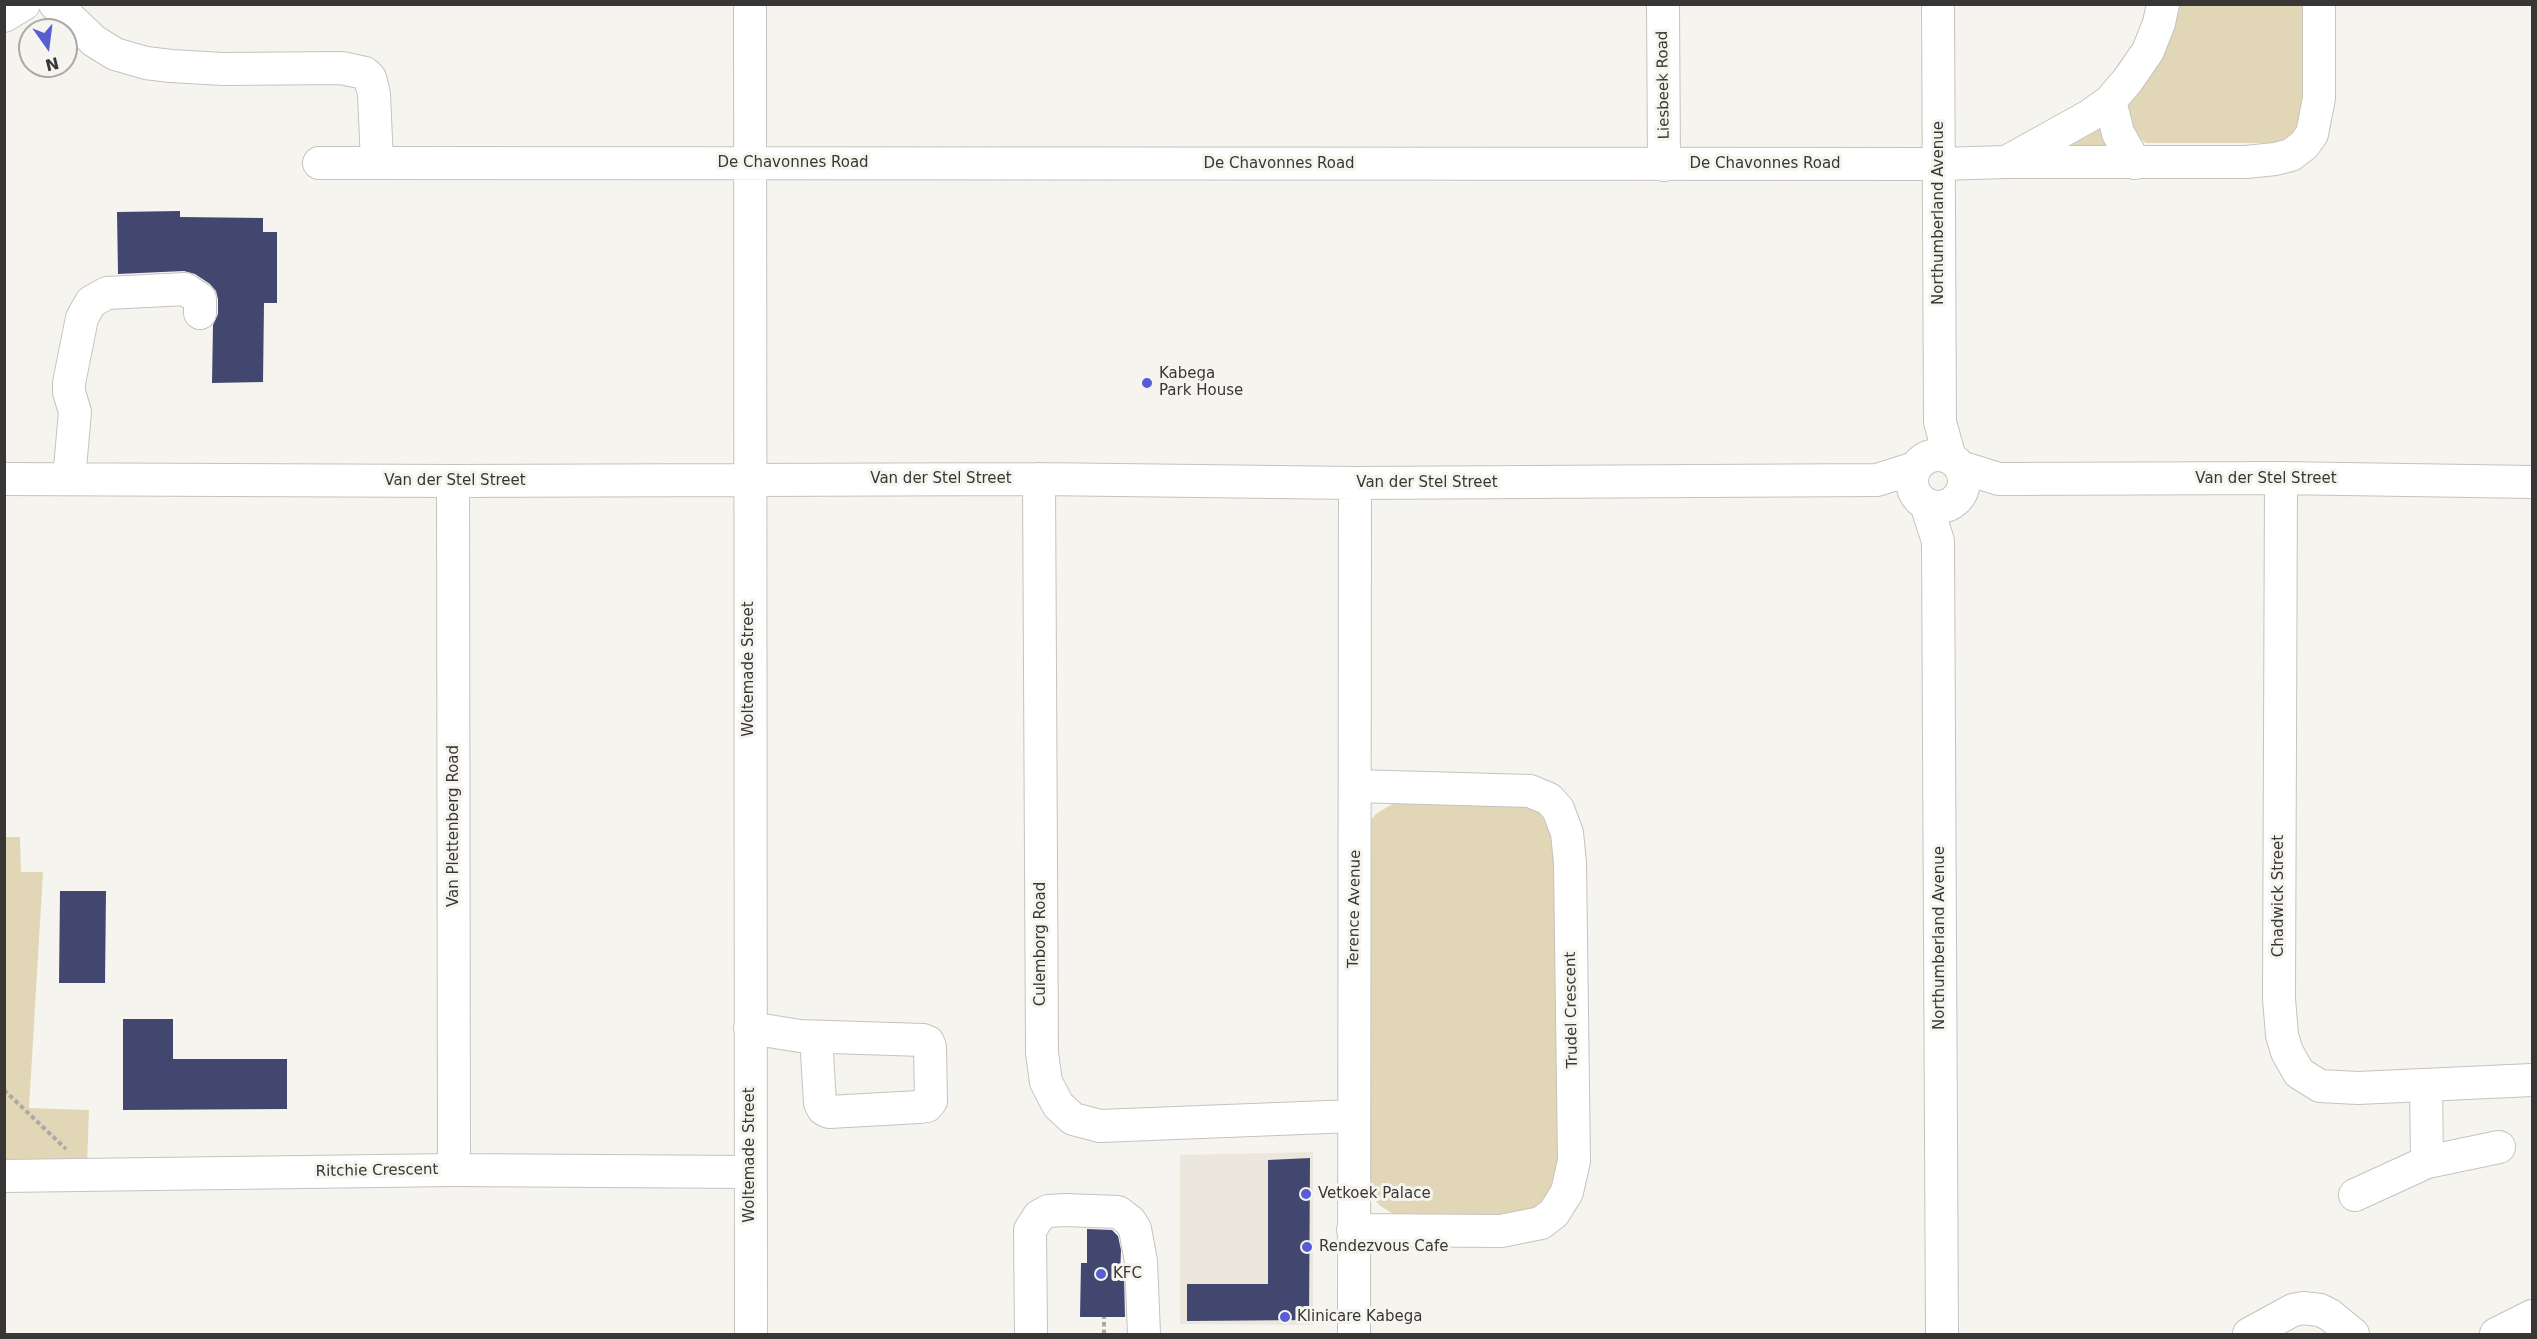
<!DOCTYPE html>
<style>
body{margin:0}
#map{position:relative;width:2537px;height:1339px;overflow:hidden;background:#f6f4ef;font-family:"DejaVu Sans",sans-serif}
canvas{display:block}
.frame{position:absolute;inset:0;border:6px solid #383735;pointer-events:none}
.north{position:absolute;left:18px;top:18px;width:60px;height:60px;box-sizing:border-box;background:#f6f4ef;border:2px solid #aaa8a5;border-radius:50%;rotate:166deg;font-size:16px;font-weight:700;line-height:24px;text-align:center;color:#383735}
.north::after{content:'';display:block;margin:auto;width:21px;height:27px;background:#595dd4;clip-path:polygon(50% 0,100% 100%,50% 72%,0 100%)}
</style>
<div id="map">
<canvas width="2537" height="1339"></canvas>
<div class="frame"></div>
<div class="north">N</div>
</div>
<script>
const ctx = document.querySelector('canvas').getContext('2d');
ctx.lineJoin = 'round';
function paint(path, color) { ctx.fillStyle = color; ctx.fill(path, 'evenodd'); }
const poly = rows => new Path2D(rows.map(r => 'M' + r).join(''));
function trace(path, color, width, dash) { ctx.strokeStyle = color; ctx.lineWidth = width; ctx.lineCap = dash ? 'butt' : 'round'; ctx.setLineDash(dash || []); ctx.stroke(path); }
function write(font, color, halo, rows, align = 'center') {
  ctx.font = font + ' "DejaVu Sans",sans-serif'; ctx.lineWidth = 6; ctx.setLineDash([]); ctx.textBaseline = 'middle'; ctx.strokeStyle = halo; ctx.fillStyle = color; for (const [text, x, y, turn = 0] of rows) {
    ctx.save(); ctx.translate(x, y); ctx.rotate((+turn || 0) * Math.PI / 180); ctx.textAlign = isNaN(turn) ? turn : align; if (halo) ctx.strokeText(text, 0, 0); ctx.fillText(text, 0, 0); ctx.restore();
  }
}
paint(poly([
 [1313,1152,1313,1325,1180,1324,1180,1155]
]), '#ebe7dc');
paint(poly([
 [2178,5,2306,5,2302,117,2298,128,2289,138,2281,143,2146,143,2135,135,2127,105],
 [2109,125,2110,148,2055,148],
 [1397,801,1538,804,1557,835,1558,1176,1555,1191,1528,1217,1396,1216,1379,1205,1369,1192,1369,822,1376,814],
 [4,837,20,837,21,872,43,872,29,1108,89,1110,87,1165,5,1166]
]), '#e1d7b6');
paint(poly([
 [180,211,180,217,263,218,263,232,277,232,277,303,264,303,263,382,212,383,213,325,218,314,218,299,216,291,210,284,195,274,184,271,118,274,117,212],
 [60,891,106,891,105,983,59,983],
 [123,1019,173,1019,173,1059,287,1059,287,1109,123,1110],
 [1310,1158,1309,1320,1187,1321,1187,1284,1268,1284,1268,1160],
 [1087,1229,1112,1230,1118,1236,1121,1250,1120,1277,1124,1277,1125,1317,1080,1317,1081,1263,1087,1263]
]), '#41476f');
const minor = poly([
 [55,4,94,41,115,54,146,63,171,66,223,69,341,68,365,73,370,78,374,94,377,162],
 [750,4,751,1334],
 [1663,4,1664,165],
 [1938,4,1940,422,1950,458],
 [4,16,24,4],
 [2110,101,2118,133,2135,163],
 [2008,161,2089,116,2110,101,2128,80,2148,51,2159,23,2163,4],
 [319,163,1939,164,2006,162,2246,162,2275,159,2291,155,2304,145,2312,134,2319,98,2319,4],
 '1912 481a26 26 0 1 1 52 0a26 26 0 1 1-52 0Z',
 [1960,467,1999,479,2281,478,2532,482],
 [2281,478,2279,999,2282,1035,2287,1052,2299,1073,2320,1086,2358,1088,2532,1080],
 [4,479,453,481,1039,479,1355,483,1877,480,1915,468],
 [69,479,75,412,69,392,69,383,82,318,91,302,107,293,185,289,200,299,200,313],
 [1039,479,1042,1053,1046,1082,1058,1105,1073,1119,1100,1126,1353,1116],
 [453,481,454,1170],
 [1926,504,1938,541,1942,1334],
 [750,1028,800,1036,923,1040,928,1042,930,1047,931,1101,927,1106,919,1107,829,1112,823,1109,820,1103,816,1037],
 [2426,1085,2427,1162],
 [4,1176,454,1170,749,1172],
 [2355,1195,2427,1162,2499,1147],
 [1353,1230,1501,1231,1541,1223,1554,1213,1567,1192,1574,1161,1570,863,1567,833,1558,809,1549,799,1530,791,1356,786],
 [1031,1334,1030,1230,1039,1216,1048,1211,1065,1210,1118,1212,1130,1221,1135,1229,1141,1261,1144,1334],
 [1354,1334,1355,483],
 [2249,1334,2293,1310,2303,1308,2320,1310,2330,1315,2353,1334],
 [2496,1334,2532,1316]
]);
trace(minor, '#c5c3be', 34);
trace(poly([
 [4,1090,66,1149],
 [1104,1334,1104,1317]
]), '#acaaa7', 4, [4.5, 3]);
trace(minor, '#fff', 32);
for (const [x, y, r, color] of [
 [1147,383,6,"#595dd4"],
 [1306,1194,6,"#595dd4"],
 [1307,1247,6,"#595dd4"],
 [1101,1274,6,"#595dd4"],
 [1285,1317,6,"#595dd4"]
]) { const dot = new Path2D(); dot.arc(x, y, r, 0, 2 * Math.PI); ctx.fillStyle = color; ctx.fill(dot); trace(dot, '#f6f4ef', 2); }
write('15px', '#383735', '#f6f4ef', [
 ["Liesbeek Road",1664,85,-91],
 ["De Chavonnes Road",793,163],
 ["De Chavonnes Road",1279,164],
 ["De Chavonnes Road",1765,164],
 ["Northumberland Avenue",1939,213,-90],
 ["Van der Stel Street",941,479],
 ["Van der Stel Street",2266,479],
 ["Van der Stel Street",455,481],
 ["Van der Stel Street",1427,483],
 ["Woltemade Street",749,669,-90],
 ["Van Plettenberg Road",454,826,-90],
 ["Chadwick Street",2279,896,-90],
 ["Terence Avenue",1355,909,-89],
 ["Northumberland Avenue",1940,938,-90],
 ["Culemborg Road",1041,944,-90],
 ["Trudel Crescent",1572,1010,-91],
 ["Woltemade Street",750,1155,-90],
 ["Ritchie Crescent",377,1171,-1]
]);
write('15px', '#383735', '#f6f4ef', [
 ["Kabega",1159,374],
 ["Park House",1159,391],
 ["Vetkoek Palace",1318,1194],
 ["Rendezvous Cafe",1319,1247],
 ["KFC",1113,1274],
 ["Klinicare Kabega",1297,1317]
], 'left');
</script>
